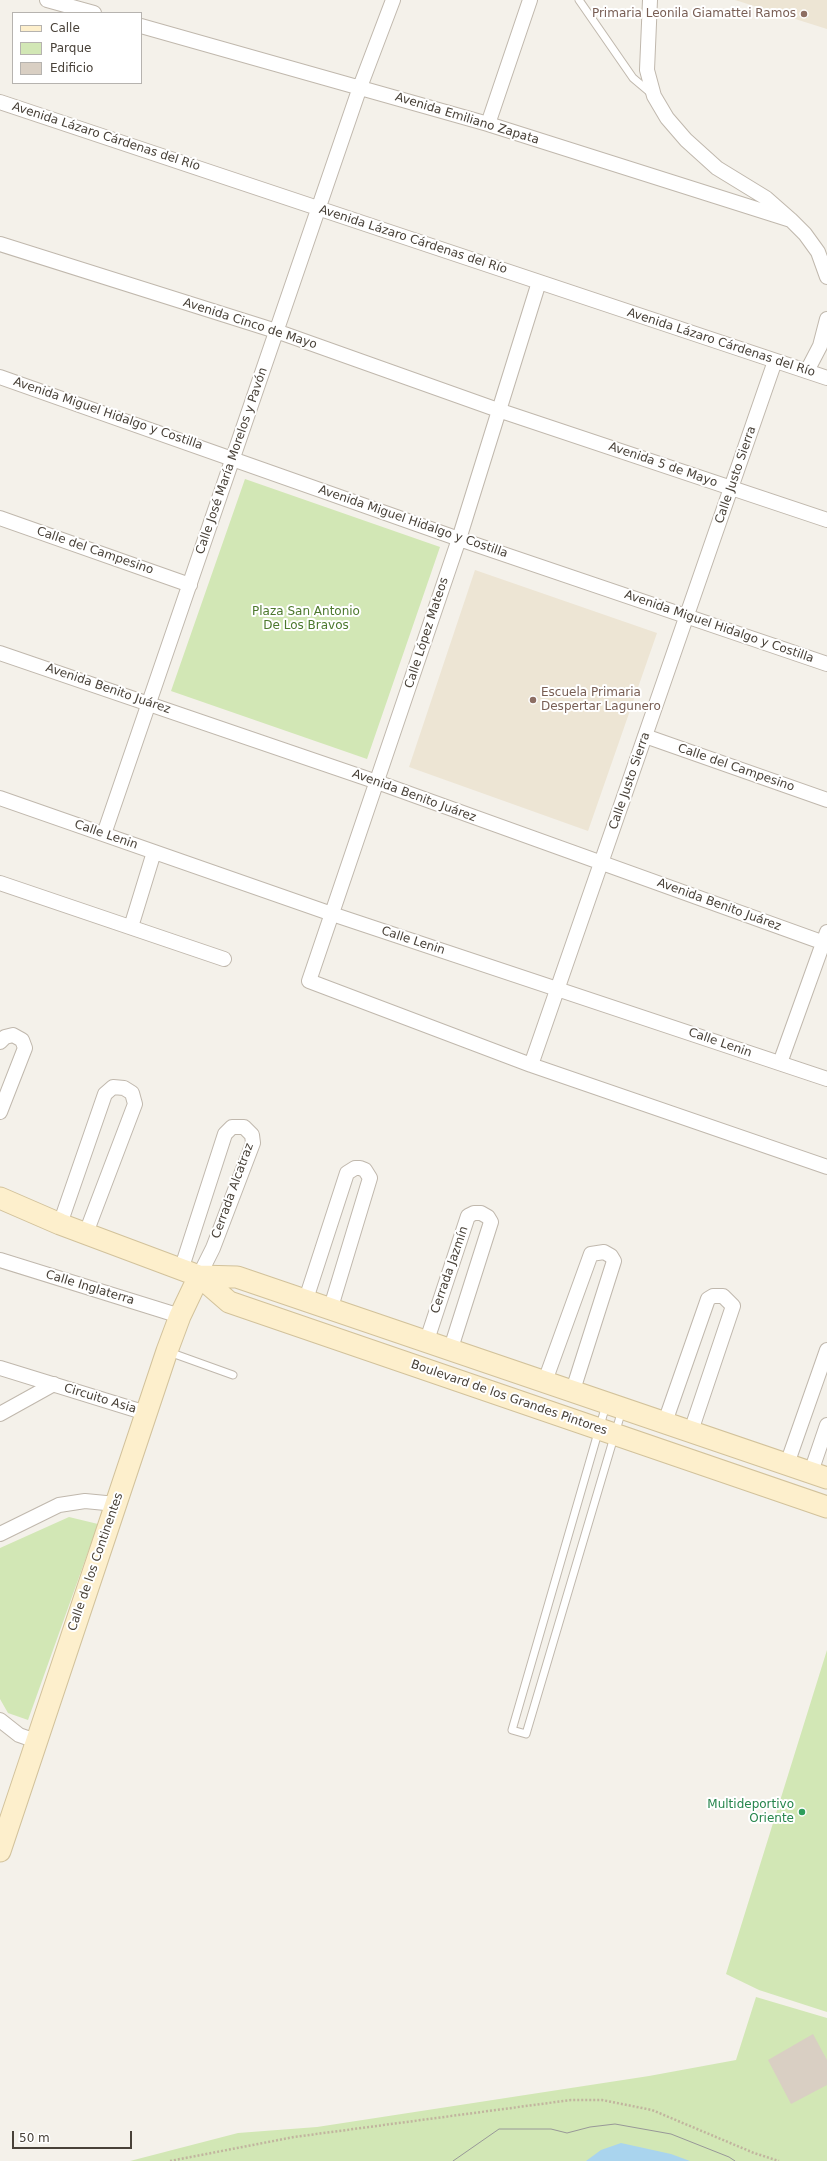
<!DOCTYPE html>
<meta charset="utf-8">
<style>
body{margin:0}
#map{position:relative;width:827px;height:2161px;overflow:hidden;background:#f4f1ea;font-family:"DejaVu Sans",sans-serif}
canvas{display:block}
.legend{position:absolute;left:12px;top:12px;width:130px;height:72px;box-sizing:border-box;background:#fff;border:1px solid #b6b3af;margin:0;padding:5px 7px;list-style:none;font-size:12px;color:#484138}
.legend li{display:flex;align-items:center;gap:8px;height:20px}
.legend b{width:20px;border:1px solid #b6b3af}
.scale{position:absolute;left:12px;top:2131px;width:120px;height:18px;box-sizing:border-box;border:2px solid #484138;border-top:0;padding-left:5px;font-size:12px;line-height:14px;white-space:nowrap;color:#484138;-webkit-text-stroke:3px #fff;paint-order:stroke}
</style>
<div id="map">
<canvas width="827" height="2161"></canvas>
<ul class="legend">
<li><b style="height:5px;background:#fdefcc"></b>Calle</li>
<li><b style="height:11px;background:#d2e7b5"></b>Parque</li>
<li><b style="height:11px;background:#d9cfc3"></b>Edificio</li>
</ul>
<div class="scale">50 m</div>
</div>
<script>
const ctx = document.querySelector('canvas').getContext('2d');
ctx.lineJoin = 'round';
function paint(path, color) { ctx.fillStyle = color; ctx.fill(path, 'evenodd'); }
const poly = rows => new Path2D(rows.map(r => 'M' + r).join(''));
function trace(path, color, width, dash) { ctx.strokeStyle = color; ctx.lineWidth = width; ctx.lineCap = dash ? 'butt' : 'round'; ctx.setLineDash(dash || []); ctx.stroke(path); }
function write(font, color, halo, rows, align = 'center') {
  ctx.font = font + ' "DejaVu Sans",sans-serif'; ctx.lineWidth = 4; ctx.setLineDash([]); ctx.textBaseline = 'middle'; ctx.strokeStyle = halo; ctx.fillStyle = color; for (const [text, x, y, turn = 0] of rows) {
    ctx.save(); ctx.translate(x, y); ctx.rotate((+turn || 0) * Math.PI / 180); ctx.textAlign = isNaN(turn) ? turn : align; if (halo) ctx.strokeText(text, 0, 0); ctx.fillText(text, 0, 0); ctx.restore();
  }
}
paint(poly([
 [735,0,827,0,827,29],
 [475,570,657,633,588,831,409,767]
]), '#ede5d4');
paint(poly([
 [245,479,440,547,367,759,171,691],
 [69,1517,98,1524,28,1720,8,1713,0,1699,0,1548],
 [827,1650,827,2012,759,1990,726,1974],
 [756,1997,827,2018,827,2161,130,2161,238,2133,317,2127,649,2076,736,2060]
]), '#d2e7b5');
paint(poly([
 [621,2143,671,2154,690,2161,586,2161,601,2150]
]), '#a9d4ee');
paint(poly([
 [813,2034,827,2060,827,2085,791,2104,768,2060]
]), '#d9cfc3');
const lane = poly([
 [579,0,633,78,652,94],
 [169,1352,233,1375],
 [606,1405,512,1730,526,1734,622,1410]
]);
const street = poly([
 [47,0,94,13],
 [650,0,647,70,654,96,667,118,686,140,717,168,766,198,791,220,805,234,818,252,827,277],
 [141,26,488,124,791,220],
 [0,102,827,378],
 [488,124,530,0],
 [0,244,276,331,498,410,827,520],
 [539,282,459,539,309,981,531,1065,827,1167],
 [807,371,820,346,827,319],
 [0,377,459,539,827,664],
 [0,518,190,585],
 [0,653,377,782,827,944],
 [645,736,827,800],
 [0,798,332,914,827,1079],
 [104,834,360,87,393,0],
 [0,883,224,959],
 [131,927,154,852],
 [0,1042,5,1037,13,1035,22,1040,25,1048,0,1112],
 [780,1063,827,932],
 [531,1065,775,361],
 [60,1224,105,1094,113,1087,124,1088,132,1093,135,1104,86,1233],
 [0,1260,180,1316],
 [181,1270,225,1134,232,1127,244,1127,252,1135,253,1143,213,1248,199,1276],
 [306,1299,347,1173,355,1168,360,1168,365,1170,370,1178,331,1307],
 [427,1340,468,1216,474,1213,481,1213,488,1217,491,1222,451,1348],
 [0,1368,146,1413],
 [545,1381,591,1254,604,1252,611,1256,614,1261,573,1390],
 [0,1414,54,1384],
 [665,1422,708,1299,713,1296,723,1296,733,1306,691,1431],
 [787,1464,827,1350],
 [811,1472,827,1425],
 [0,1534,59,1505,85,1501,116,1504],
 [0,1720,19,1735,36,1741]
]);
const secondary = poly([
 [0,1198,60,1224,199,1276,237,1277,827,1478],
 [199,1276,229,1302,827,1507],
 [0,1851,167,1351,180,1316,199,1276]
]);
trace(lane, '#c0b8ad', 9);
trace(street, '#c0b8ad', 16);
trace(secondary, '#d2c29b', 23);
trace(poly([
 [170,2161,294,2137,571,2100,602,2100,652,2110,754,2153,779,2161]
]), '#c1b49e', 2.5, [2, 2]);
trace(lane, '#fff', 7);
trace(street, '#fff', 14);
trace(secondary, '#fdefcc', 21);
trace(poly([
 [453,2161,499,2129,551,2129,567,2133,590,2127,615,2124,671,2134,729,2157,735,2161]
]), '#989898', 1);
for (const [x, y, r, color] of [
 [804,14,4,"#8d6e63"],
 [533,700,4,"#8d6e63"],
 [802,1812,4,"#2e9e5b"]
]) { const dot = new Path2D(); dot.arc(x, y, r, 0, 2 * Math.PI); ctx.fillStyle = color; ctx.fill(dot); trace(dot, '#fff', 1.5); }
write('12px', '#785e54', '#fff', [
 ["Primaria Leonila Giamattei Ramos",796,14],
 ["Escuela Primaria",541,693,"left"],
 ["Despertar Lagunero",541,707,"left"]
], 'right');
write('12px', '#484138', '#fff', [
 ["Avenida Emiliano Zapata",467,119,17],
 ["Avenida Lázaro Cárdenas del Río",106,137,18],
 ["Avenida Lázaro Cárdenas del Río",413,240,18],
 ["Avenida Cinco de Mayo",250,324,18],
 ["Avenida Lázaro Cárdenas del Río",721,343,18],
 ["Avenida Miguel Hidalgo y Costilla",108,414,19],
 ["Calle José María Morelos y Pavón",232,461,-71],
 ["Avenida 5 de Mayo",663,465,19],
 ["Calle Justo Sierra",736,475,-71],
 ["Avenida Miguel Hidalgo y Costilla",413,522,19],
 ["Calle del Campesino",95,551,19],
 ["Avenida Miguel Hidalgo y Costilla",719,627,19],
 ["Calle López Mateos",427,633,-72],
 ["Avenida Benito Juárez",108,689,19],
 ["Calle del Campesino",736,768,19],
 ["Calle Justo Sierra",630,781,-71],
 ["Avenida Benito Juárez",414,796,20],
 ["Calle Lenin",106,835,19],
 ["Avenida Benito Juárez",719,905,20],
 ["Calle Lenin",413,941,18],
 ["Calle Lenin",720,1043,19],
 ["Cerrada Alcatraz",233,1191,-70],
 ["Cerrada Jazmín",450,1270,-71],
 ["Calle Inglaterra",90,1288,17],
 ["Boulevard de los Grandes Pintores",509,1398,19],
 ["Circuito Asia",100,1399,17],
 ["Calle de los Continentes",96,1562,-71]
]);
write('12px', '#4c782d', '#fff', [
 ["Plaza San Antonio",306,612],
 ["De Los Bravos",306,626]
]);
write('12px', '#27864d', '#fff', [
 ["Multideportivo",794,1805],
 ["Oriente",794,1819]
], 'right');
</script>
